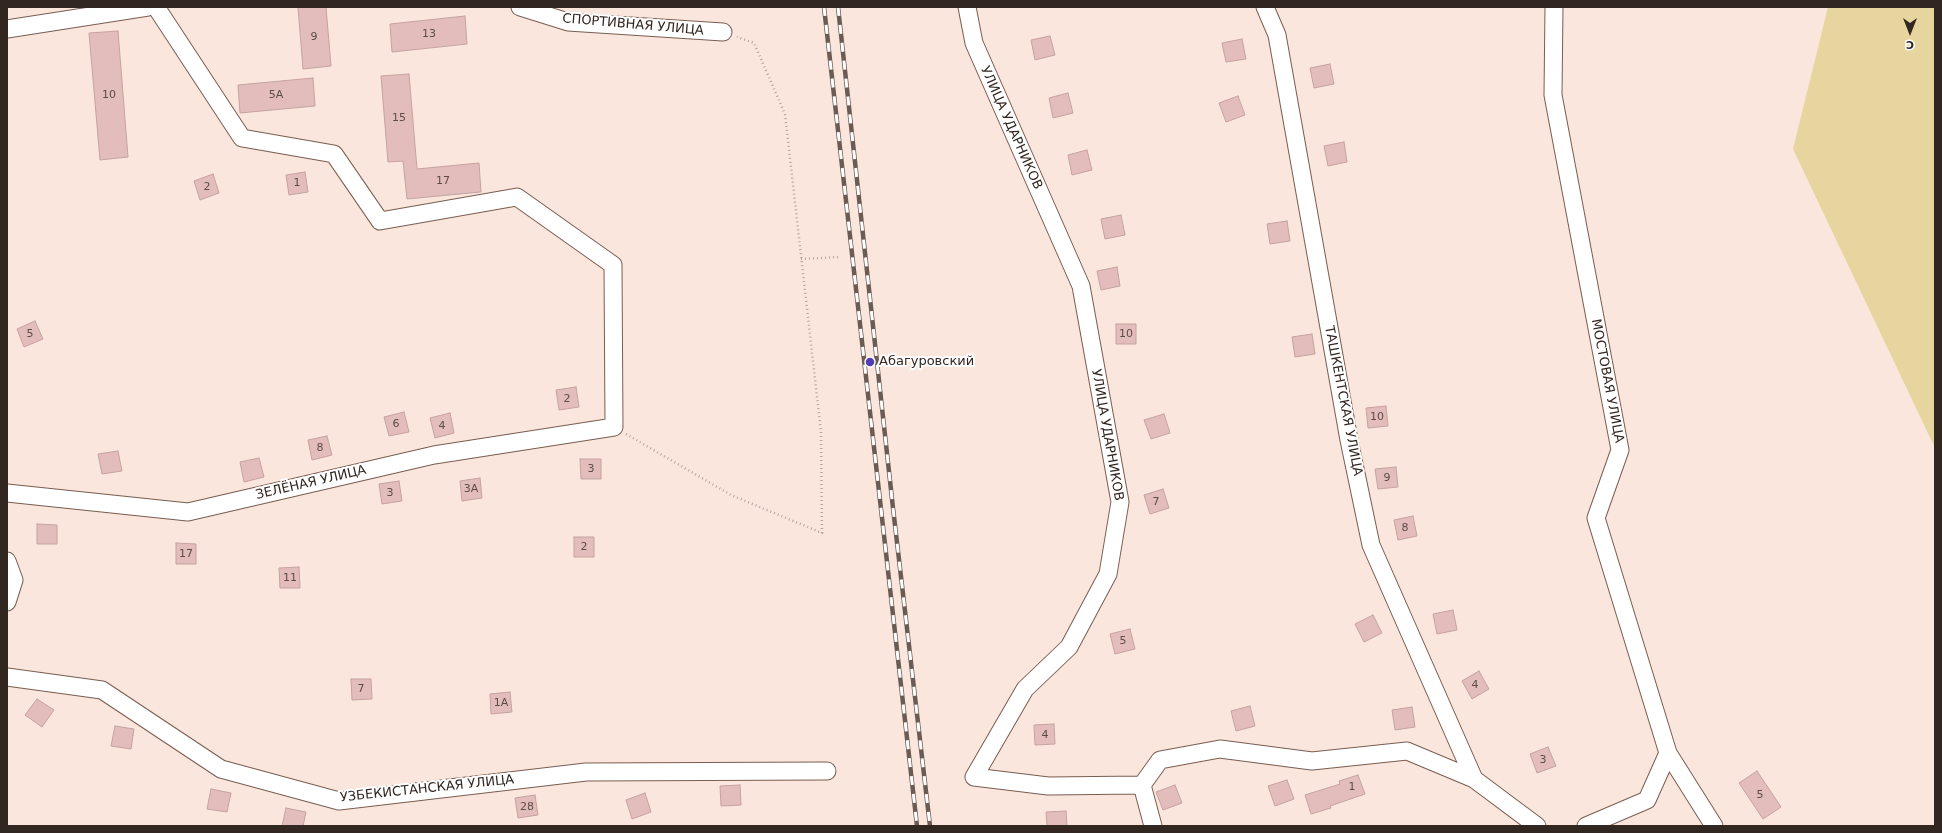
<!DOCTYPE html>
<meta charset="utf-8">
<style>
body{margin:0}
#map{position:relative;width:1942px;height:833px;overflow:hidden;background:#fae6dd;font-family:"DejaVu Sans",sans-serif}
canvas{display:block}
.frame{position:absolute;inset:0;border:8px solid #322620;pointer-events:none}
.north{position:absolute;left:1890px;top:12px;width:40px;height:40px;-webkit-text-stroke:3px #fff;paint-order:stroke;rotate:180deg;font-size:11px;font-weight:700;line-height:16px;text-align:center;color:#322620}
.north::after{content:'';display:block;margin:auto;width:14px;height:18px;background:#322620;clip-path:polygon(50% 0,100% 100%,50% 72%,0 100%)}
</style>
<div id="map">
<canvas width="1942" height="833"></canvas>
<div class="frame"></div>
<div class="north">С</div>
</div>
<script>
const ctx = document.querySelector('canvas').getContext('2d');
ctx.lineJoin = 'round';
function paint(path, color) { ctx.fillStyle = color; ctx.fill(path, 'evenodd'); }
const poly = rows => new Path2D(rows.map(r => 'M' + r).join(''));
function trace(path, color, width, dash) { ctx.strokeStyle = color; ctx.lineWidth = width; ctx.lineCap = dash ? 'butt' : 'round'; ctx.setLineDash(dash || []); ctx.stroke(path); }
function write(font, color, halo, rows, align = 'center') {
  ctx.font = font + ' "DejaVu Sans",sans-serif'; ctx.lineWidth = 4; ctx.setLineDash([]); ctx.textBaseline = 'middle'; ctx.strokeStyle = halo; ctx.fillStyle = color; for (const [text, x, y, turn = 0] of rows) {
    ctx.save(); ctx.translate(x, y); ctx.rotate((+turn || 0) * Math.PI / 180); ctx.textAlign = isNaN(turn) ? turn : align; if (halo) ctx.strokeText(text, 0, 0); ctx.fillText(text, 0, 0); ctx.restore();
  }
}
paint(poly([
 [1828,7,1935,7,1935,448,1793,149]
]), '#e6d59e');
const building = poly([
 [298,7,326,7,331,66,303,69,298,7],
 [465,16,467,44,392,52,390,24,465,16],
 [118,31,128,157,100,160,89,33,118,31],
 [1050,36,1055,55,1035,60,1031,40,1050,36],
 [1242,39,1246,59,1226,62,1222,43,1242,39],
 [1330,64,1334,84,1314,88,1310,68,1330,64],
 [409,74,417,169,479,163,481,192,407,199,403,161,388,162,381,76,409,74],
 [313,78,315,106,240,113,238,85,313,78],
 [1068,93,1073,113,1053,118,1049,98,1068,93],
 [1238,96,1245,115,1226,122,1219,103,1238,96],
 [1344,142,1347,162,1328,166,1324,146,1344,142],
 [1087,150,1092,170,1072,175,1068,155,1087,150],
 [305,172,308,192,289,195,286,175,305,172],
 [213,174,219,193,200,200,194,181,213,174],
 [1121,215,1125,235,1105,239,1101,219,1121,215],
 [1287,221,1290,241,1270,244,1267,224,1287,221],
 [1117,267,1120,286,1101,290,1097,271,1117,267],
 [35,321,43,339,24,347,17,329,35,321],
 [1116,324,1136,324,1136,344,1116,344,1116,324],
 [1312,334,1315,354,1295,357,1292,337,1312,334],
 [576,387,579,407,559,410,556,390,576,387],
 [1386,406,1388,426,1368,428,1366,408,1386,406],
 [404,412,409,432,389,436,384,417,404,412],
 [450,413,454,433,435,438,430,418,450,413],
 [1164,414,1170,433,1151,439,1144,420,1164,414],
 [327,436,332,455,312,460,308,440,327,436],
 [118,451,122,471,102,474,98,454,118,451],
 [259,458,264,477,244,482,240,462,259,458],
 [580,459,601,459,601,479,581,479,580,459],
 [1396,467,1398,487,1378,489,1375,469,1396,467],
 [480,478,482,498,462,501,460,481,480,478],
 [399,481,402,501,382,504,379,484,399,481],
 [1163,489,1169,508,1150,514,1144,495,1163,489],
 [1413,516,1417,536,1398,540,1394,520,1413,516],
 [37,524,57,525,57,544,37,544,37,524],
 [574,537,594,537,594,557,574,557,574,537],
 [176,543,196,544,196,564,176,564,176,543],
 [299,567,300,588,280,588,279,568,299,567],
 [1453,610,1457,630,1437,634,1433,614,1453,610],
 [1373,615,1382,633,1364,642,1355,624,1373,615],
 [1130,629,1135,649,1115,654,1110,634,1130,629],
 [1479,671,1489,689,1472,699,1462,681,1479,671],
 [351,679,371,679,372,699,352,700,351,679],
 [510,692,512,712,491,714,490,694,510,692],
 [37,699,54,710,42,727,25,715,37,699],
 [1250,706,1255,726,1236,731,1231,711,1250,706],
 [1412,707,1415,727,1395,730,1392,710,1412,707],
 [1054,724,1055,744,1035,745,1034,725,1054,724],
 [115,726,134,729,131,749,111,746,115,726],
 [1548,747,1556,766,1537,773,1530,754,1548,747],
 [1757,771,1781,807,1763,819,1739,783,1757,771],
 [1358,775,1365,794,1330,806,1331,808,1311,814,1305,795,1340,784,1339,781,1358,775],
 [1287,780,1294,799,1275,806,1268,786,1287,780],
 [740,785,741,805,721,806,720,786,740,785],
 [1175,785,1182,803,1163,810,1156,792,1175,785],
 [211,789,231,793,227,812,207,809,211,789],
 [645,793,651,812,632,819,626,800,645,793],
 [535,795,538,815,518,818,515,798,535,795],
 [286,808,306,812,303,826,282,826,286,808],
 [1066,811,1067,826,1047,826,1046,812,1066,811]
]);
paint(building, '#e2bdbb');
trace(building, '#c5a2a0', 1);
const minor = poly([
 [520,7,568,22,723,32],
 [967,7,974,43,1081,286,1120,502,1108,574,1069,647,1025,689,974,777,1048,786,1142,785,1153,826],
 [1265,7,1277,35,1349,440,1371,545,1474,779],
 [1554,7,1553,95,1620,450,1596,518,1668,753,1714,826],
 [7,29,148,7],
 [7,493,188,512,434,455,614,427,613,265,517,197,380,221,334,154,242,138,156,7],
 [7,561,14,580,7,602],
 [7,677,102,690,221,769,339,801,586,772,827,771],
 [1142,785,1160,760,1220,749,1312,761,1407,751,1474,779,1537,826],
 [1586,826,1647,800,1668,753]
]);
trace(minor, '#795d51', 19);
trace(poly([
 [801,259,840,257],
 [626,434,731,495,822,533,821,432,785,114,754,43,737,37]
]), '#b6a59d', 2.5, [1, 3]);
trace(minor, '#fff', 17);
const rail = poly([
 [824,7,917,826],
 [838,7,893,508,930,826]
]);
trace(rail, '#6a5c55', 4.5);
trace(rail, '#fff', 3, [9]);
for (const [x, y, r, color] of [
 [870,362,5,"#533cb4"]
]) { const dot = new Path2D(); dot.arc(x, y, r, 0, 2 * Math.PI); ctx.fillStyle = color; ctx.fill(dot); trace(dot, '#fff', 1.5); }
write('11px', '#5e4c47', null, [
 ["13",429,34],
 ["9",314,37],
 ["10",109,95],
 ["5А",276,95],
 ["15",399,118],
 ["17",443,181],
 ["1",297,183],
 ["2",207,187],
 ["5",30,334],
 ["10",1126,334],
 ["2",567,399],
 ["10",1377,417],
 ["6",396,424],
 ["4",442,426],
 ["8",320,448],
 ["3",591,469],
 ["9",1387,478],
 ["3А",471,489],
 ["3",390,493],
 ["7",1156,502],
 ["8",1405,528],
 ["2",584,547],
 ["17",186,554],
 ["11",290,578],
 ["5",1123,641],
 ["4",1475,685],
 ["7",361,689],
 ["1А",501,703],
 ["4",1045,735],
 ["3",1543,760],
 ["1",1352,787],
 ["5",1760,795],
 ["28",527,807]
]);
write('13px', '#322620', '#fff', [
 ["СПОРТИВНАЯ УЛИЦА",633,25,5],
 ["УЛИЦА УДАРНИКОВ",1011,128,66],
 ["МОСТОВАЯ УЛИЦА",1607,381,79],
 ["ТАШКЕНТСКАЯ УЛИЦА",1343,401,79],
 ["УЛИЦА УДАРНИКОВ",1107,435,80],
 ["ЗЕЛЁНАЯ УЛИЦА",311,483,-13],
 ["УЗБЕКИСТАНСКАЯ УЛИЦА",427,789,-6]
]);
write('13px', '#322620', '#fff', [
 ["Абагуровский",879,362]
], 'left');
</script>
